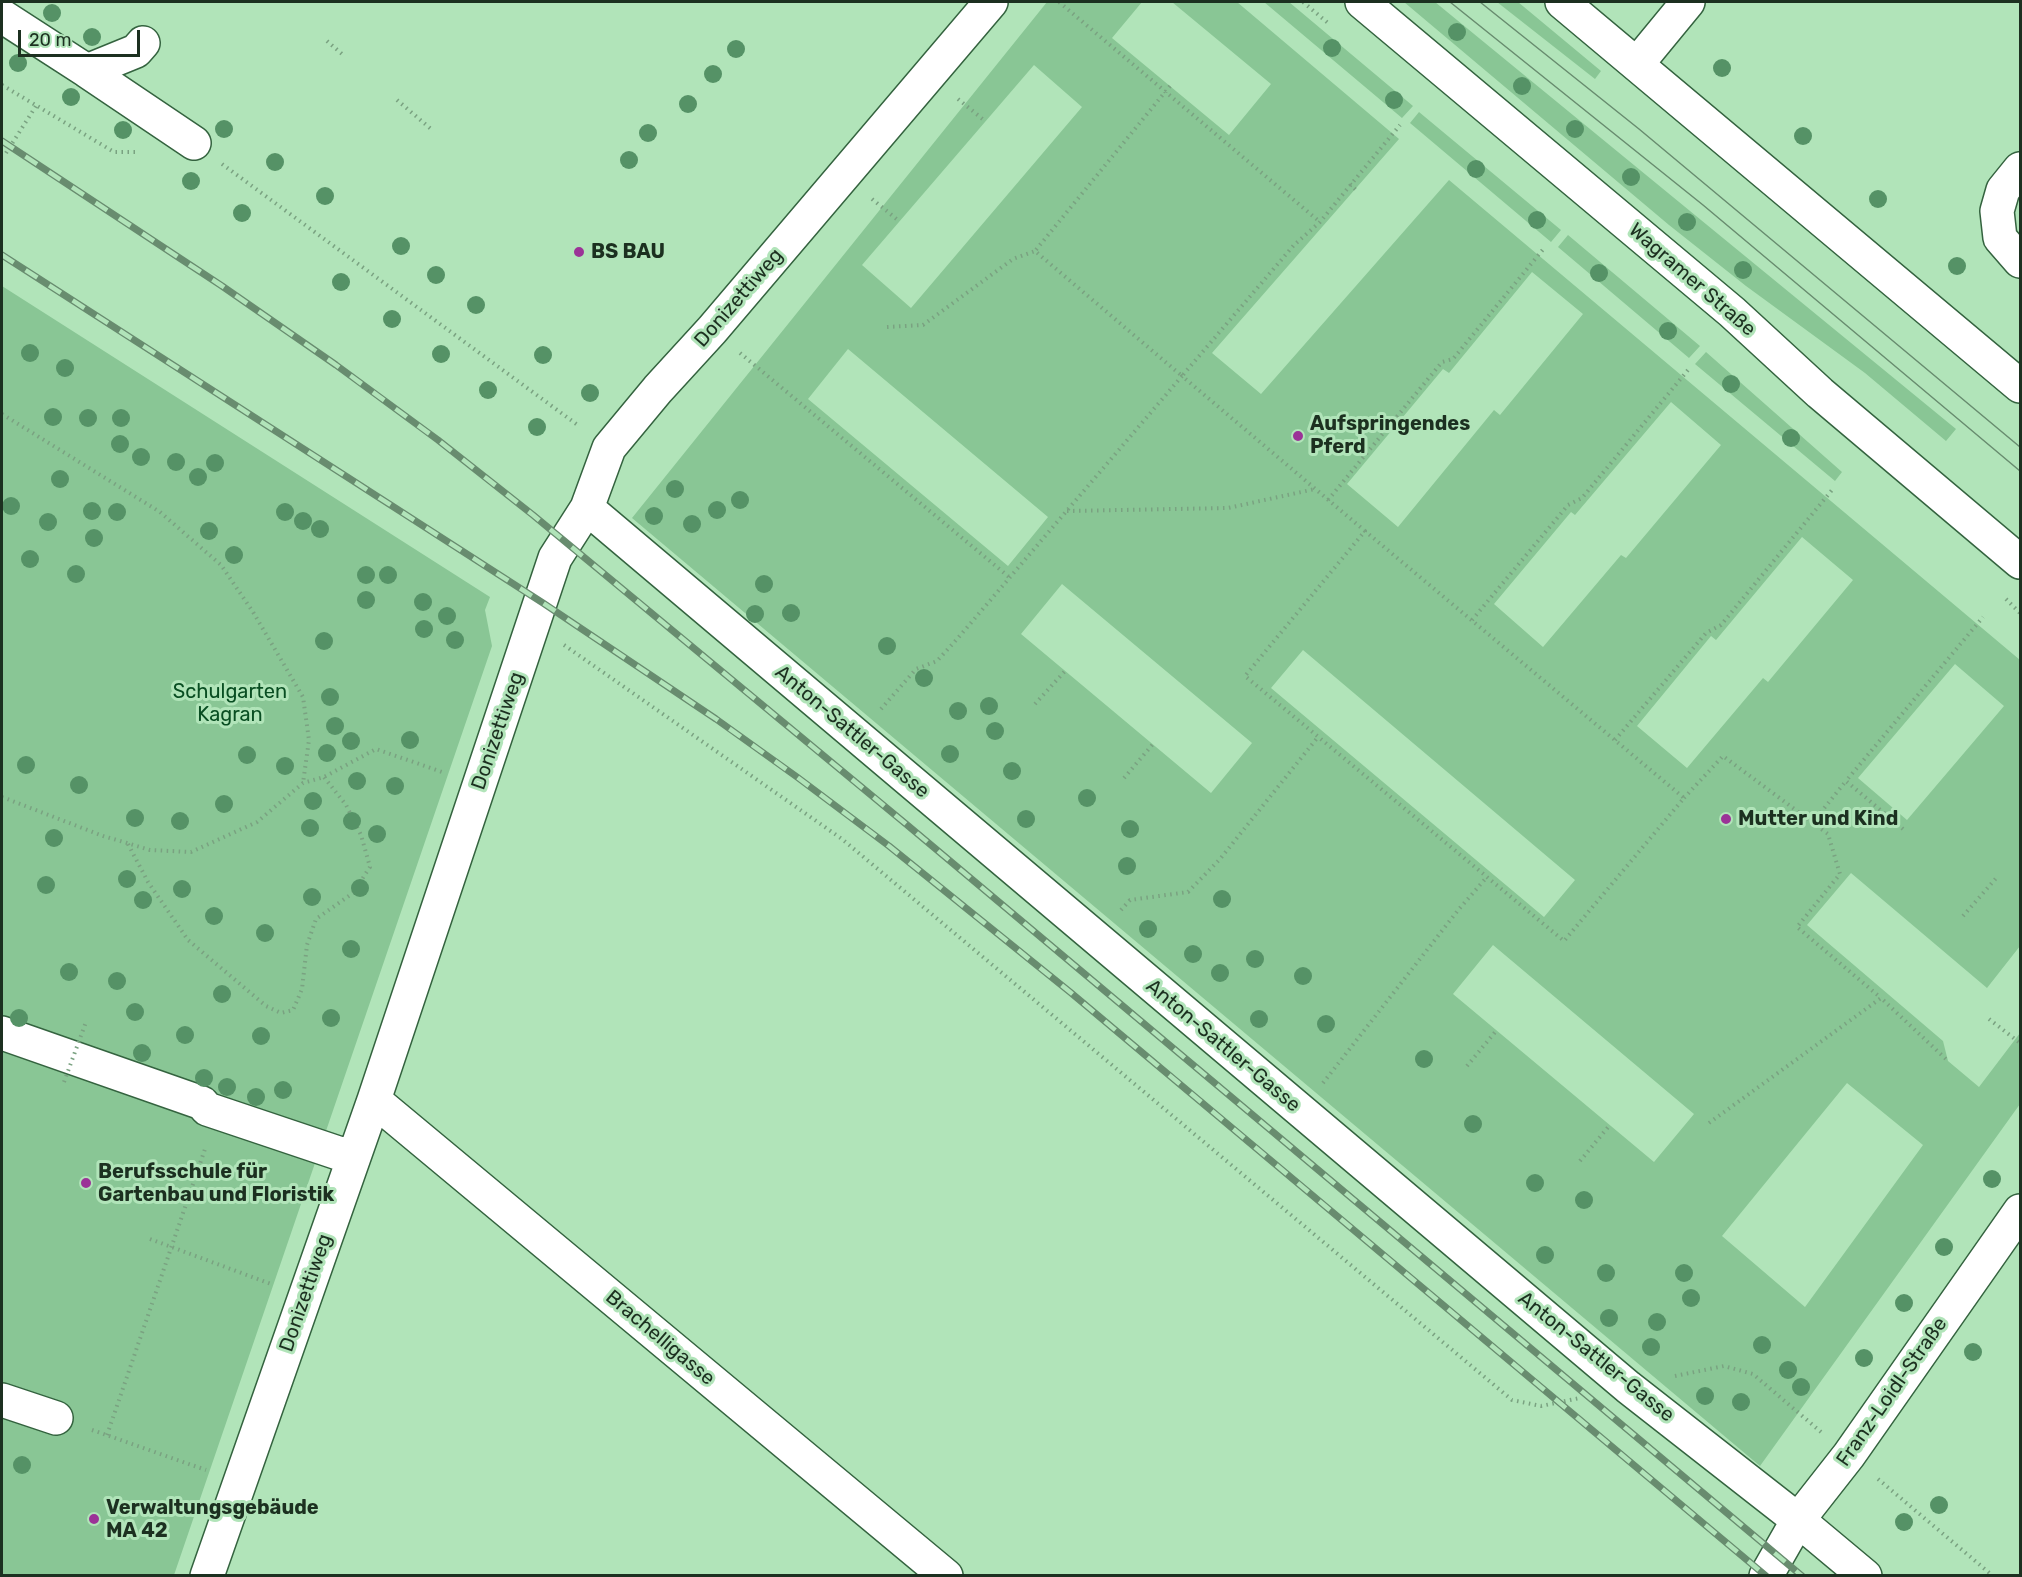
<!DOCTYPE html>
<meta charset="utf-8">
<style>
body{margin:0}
#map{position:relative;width:2022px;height:1577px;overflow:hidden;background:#b1e4b9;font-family:Rubik,sans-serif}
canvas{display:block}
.frame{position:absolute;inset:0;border:3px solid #1c3020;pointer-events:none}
.scale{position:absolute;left:18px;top:30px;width:122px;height:27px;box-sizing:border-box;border:3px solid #1c3020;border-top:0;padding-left:8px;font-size:18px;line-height:21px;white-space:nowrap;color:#1c3020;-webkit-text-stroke:4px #b1e4b9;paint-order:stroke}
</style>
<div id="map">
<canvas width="2022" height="1577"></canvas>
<div class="frame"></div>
<div class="scale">20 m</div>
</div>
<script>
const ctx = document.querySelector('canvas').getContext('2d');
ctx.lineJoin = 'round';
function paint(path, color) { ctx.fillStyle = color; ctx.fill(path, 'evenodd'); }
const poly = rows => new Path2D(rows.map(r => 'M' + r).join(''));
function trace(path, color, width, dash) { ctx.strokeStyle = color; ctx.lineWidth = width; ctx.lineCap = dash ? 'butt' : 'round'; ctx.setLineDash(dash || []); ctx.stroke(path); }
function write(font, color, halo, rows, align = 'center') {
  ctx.font = font + ' Rubik,sans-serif'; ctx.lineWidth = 6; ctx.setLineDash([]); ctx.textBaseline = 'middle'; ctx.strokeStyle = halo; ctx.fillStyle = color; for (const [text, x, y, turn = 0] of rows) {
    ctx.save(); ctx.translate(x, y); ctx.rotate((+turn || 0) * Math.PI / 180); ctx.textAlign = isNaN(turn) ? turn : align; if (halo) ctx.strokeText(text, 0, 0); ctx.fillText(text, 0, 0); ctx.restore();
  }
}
paint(poly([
 [1047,2,1142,2,1112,38,1229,135,1271,84,1172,2,1237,2,1399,139,1212,353,1261,394,1449,180,2020,660,2020,946,1987,988,1851,873,1807,925,1943,1041,1948,1061,1979,1087,2020,1033,2020,1104,1760,1466,632,518],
 [1034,65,1082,107,911,308,862,265],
 [1532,272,1583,314,1500,415,1494,410,1398,527,1347,484,1443,369,1449,373],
 [848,349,1048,517,1008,566,808,399],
 [1671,402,1721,445,1626,558,1621,555,1543,647,1494,604,1571,512,1575,515],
 [1802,537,1853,580,1768,682,1763,678,1687,768,1637,726,1711,636,1716,640],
 [1062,584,1252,743,1211,793,1021,634],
 [1303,650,1575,880,1544,917,1271,688],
 [1955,664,2004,706,1907,820,1858,778],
 [1493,945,1694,1114,1654,1162,1453,994],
 [1847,1083,1923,1145,1805,1307,1722,1236],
 [1264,2,1289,2,1413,106,1402,118],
 [1404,2,1435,2,1956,429,1946,441,1865,373,1746,286,1669,225],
 [1497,2,1518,2,1601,71,1595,79],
 [1419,112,1561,230,1551,242,1410,123],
 [1568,235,1700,346,1689,358,1558,247],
 [2,286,490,597,485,610,492,646,174,1575,2,1575],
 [1706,352,1842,472,1835,481,1695,364]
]), '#89c695');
const minor = poly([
 [2,16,87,71,136,51,143,43],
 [1637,64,1688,2],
 [87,71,194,143],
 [2020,169,2003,190,1997,211,2000,238,2020,261],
 [587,508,1628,1387,1798,1520,1865,1576],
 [2,1033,202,1103,207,1109,353,1158],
 [374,1100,946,1576],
 [2,1400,56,1418],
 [207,1576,374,1100,555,558,587,508,609,448,658,389,712,330,991,2],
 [1766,1576,1798,1520,1849,1455,2020,1211]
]);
const major = poly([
 [1362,2,1732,312,1820,393,2020,562],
 [1562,2,2020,386]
]);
trace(minor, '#34633f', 36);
trace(major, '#34633f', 36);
trace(poly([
 [1059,2,1320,222],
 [1303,2,1328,23],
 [327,41,342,54],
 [2,85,114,152,138,152],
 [1170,86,1035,251,1182,376,1294,245,1320,222,1400,125],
 [958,99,985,121],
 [397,100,431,129],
 [6,153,36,106],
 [222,164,579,426],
 [1350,184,1356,190],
 [872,199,899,221],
 [887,327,923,325,1013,259,1035,251],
 [740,353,1009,577],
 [2,414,160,512,221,565,253,612,303,697,309,740,303,783],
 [1328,500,1442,362,1453,359,1545,247],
 [1067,511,1228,508,1315,489],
 [2006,599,2020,613],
 [1472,620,1568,505,1582,498,1688,370],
 [564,645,842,839,1512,1400,1541,1406,1580,1398],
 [1035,704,1065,671],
 [881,709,916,669,937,661,958,638,1182,376,1365,531,1245,676,1564,941,1684,798,1365,531],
 [1615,740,1706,633,1721,625,1832,490],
 [1124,778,1153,744],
 [2,797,103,836,127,843,150,850,191,852,257,822,303,783,324,777,376,749,445,773],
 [1684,798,1723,756,1828,834,1840,874,1797,927,1881,998],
 [1813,822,1846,781],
 [1903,829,1846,781,1983,617],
 [128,844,148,882,188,940,266,1006,281,1013,293,1010,302,989,307,945,316,919,353,893,370,867,361,835,346,805,324,777],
 [1121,910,1130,900,1188,892,1220,859,1318,737],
 [1963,916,1998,876],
 [1989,1019,2020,1043],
 [1467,1066,1496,1031],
 [1323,1083,1459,909,1487,877],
 [1709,1123,1881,998,1948,1061],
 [1580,1161,1609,1126],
 [150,1239,271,1284],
 [1675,1376,1724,1366,1753,1374,1821,1432],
 [92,1430,206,1470],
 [107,1435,205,1149],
 [1878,1479,1993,1576]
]), '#7aa281', 4, [1.5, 4.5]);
trace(minor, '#fff', 33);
trace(major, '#fff', 33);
trace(poly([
 [1450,2,1703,205,2020,471],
 [1480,2,1639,129,2020,447]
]), '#688c6f', 1.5);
const rail = poly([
 [2,141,222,286,336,365,438,440,533,515,906,824,1802,1576],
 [2,255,543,603,716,719,797,777,889,846,1070,992,1766,1576]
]);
trace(rail, '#688c6f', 7);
trace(rail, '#b1e4b9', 4.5, [14]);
trace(poly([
 [64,1082,86,1022]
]), '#7aa281', 4, [1.5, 4.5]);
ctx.fillStyle = '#559266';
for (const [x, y] of [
 [52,13],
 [1457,32],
 [92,37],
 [1332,48],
 [736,49],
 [18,63],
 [1722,68],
 [713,74],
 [1522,86],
 [71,97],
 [1394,100],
 [688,104],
 [224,129],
 [1575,129],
 [123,130],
 [648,133],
 [1803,136],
 [629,160],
 [275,162],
 [1476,169],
 [1631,177],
 [191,181],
 [325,196],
 [1878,199],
 [242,213],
 [1537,220],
 [1687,222],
 [401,246],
 [1957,266],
 [1743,270],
 [1599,273],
 [436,275],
 [341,282],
 [476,305],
 [392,319],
 [1668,331],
 [30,353],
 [441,354],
 [543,355],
 [65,368],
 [1731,384],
 [488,390],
 [590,393],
 [53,417],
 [88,418],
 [121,418],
 [537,427],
 [1791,438],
 [120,444],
 [141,457],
 [176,462],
 [215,463],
 [198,477],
 [60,479],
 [675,489],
 [740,500],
 [11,506],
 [717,510],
 [92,511],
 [117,512],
 [285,512],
 [654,516],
 [303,521],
 [48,522],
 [692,524],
 [320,529],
 [209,531],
 [94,538],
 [234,555],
 [30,559],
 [76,574],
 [366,575],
 [388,575],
 [764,584],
 [366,600],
 [423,602],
 [791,613],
 [755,614],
 [447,616],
 [424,629],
 [455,640],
 [324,641],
 [887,646],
 [924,678],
 [330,697],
 [989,706],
 [958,711],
 [335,726],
 [995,731],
 [410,740],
 [351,741],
 [327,753],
 [950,754],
 [247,755],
 [26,765],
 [285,766],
 [1012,771],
 [357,781],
 [79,785],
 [395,786],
 [1087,798],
 [313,801],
 [224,804],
 [135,818],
 [1026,819],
 [180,821],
 [352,821],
 [310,828],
 [1130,829],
 [377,834],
 [54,838],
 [1127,866],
 [127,879],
 [46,885],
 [360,888],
 [182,889],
 [312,897],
 [1222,899],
 [143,900],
 [214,916],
 [1148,929],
 [265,933],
 [351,949],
 [1193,954],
 [1255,959],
 [69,972],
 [1220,973],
 [1303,976],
 [117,981],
 [222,994],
 [135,1012],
 [19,1018],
 [331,1018],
 [1259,1019],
 [1326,1024],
 [185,1035],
 [261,1036],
 [142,1053],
 [1424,1059],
 [204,1078],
 [227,1087],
 [283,1090],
 [256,1097],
 [1473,1124],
 [1992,1179],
 [1535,1183],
 [1584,1200],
 [1944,1247],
 [1545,1255],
 [1606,1273],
 [1684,1273],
 [1691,1298],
 [1904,1303],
 [1609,1318],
 [1657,1322],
 [1762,1345],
 [1651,1347],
 [1973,1352],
 [1864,1358],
 [1788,1370],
 [1801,1387],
 [1705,1396],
 [1741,1402],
 [22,1465],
 [1939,1505],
 [1904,1522]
]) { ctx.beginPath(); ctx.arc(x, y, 9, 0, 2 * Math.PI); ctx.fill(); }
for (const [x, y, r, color] of [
 [579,252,6,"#9b3397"],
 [1298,436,6,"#9b3397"],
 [1726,819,6,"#9b3397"],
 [86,1183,6,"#9b3397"],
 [94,1519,6,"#9b3397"]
]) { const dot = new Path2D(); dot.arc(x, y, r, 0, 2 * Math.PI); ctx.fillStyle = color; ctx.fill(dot); trace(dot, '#b1e4b9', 2); }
write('bold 20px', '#1c3020', '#b1e4b9', [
 ["BS BAU",591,252],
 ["Aufspringendes",1310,424],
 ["Pferd",1310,447],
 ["Mutter und Kind",1738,819],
 ["Berufsschule für",98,1172],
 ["Gartenbau und Floristik",98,1195],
 ["Verwaltungsgebäude",106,1508],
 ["MA 42",106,1531]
], 'left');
write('20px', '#1c3020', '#b1e4b9', [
 ["Wagramer Straße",1692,280,41],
 ["Donizettiweg",739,298,-49],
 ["Donizettiweg",498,731,-71],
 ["Anton-Sattler-Gasse",852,732,40],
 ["Anton-Sattler-Gasse",1223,1046,40],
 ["Donizettiweg",306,1293,-71],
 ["Brachelligasse",660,1338,40],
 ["Anton-Sattler-Gasse",1596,1357,39],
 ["Franz-Loidl-Straße",1892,1392,-55]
]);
write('20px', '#094e22', '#b1e4b9', [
 ["Schulgarten",230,692],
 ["Kagran",230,715]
]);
</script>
